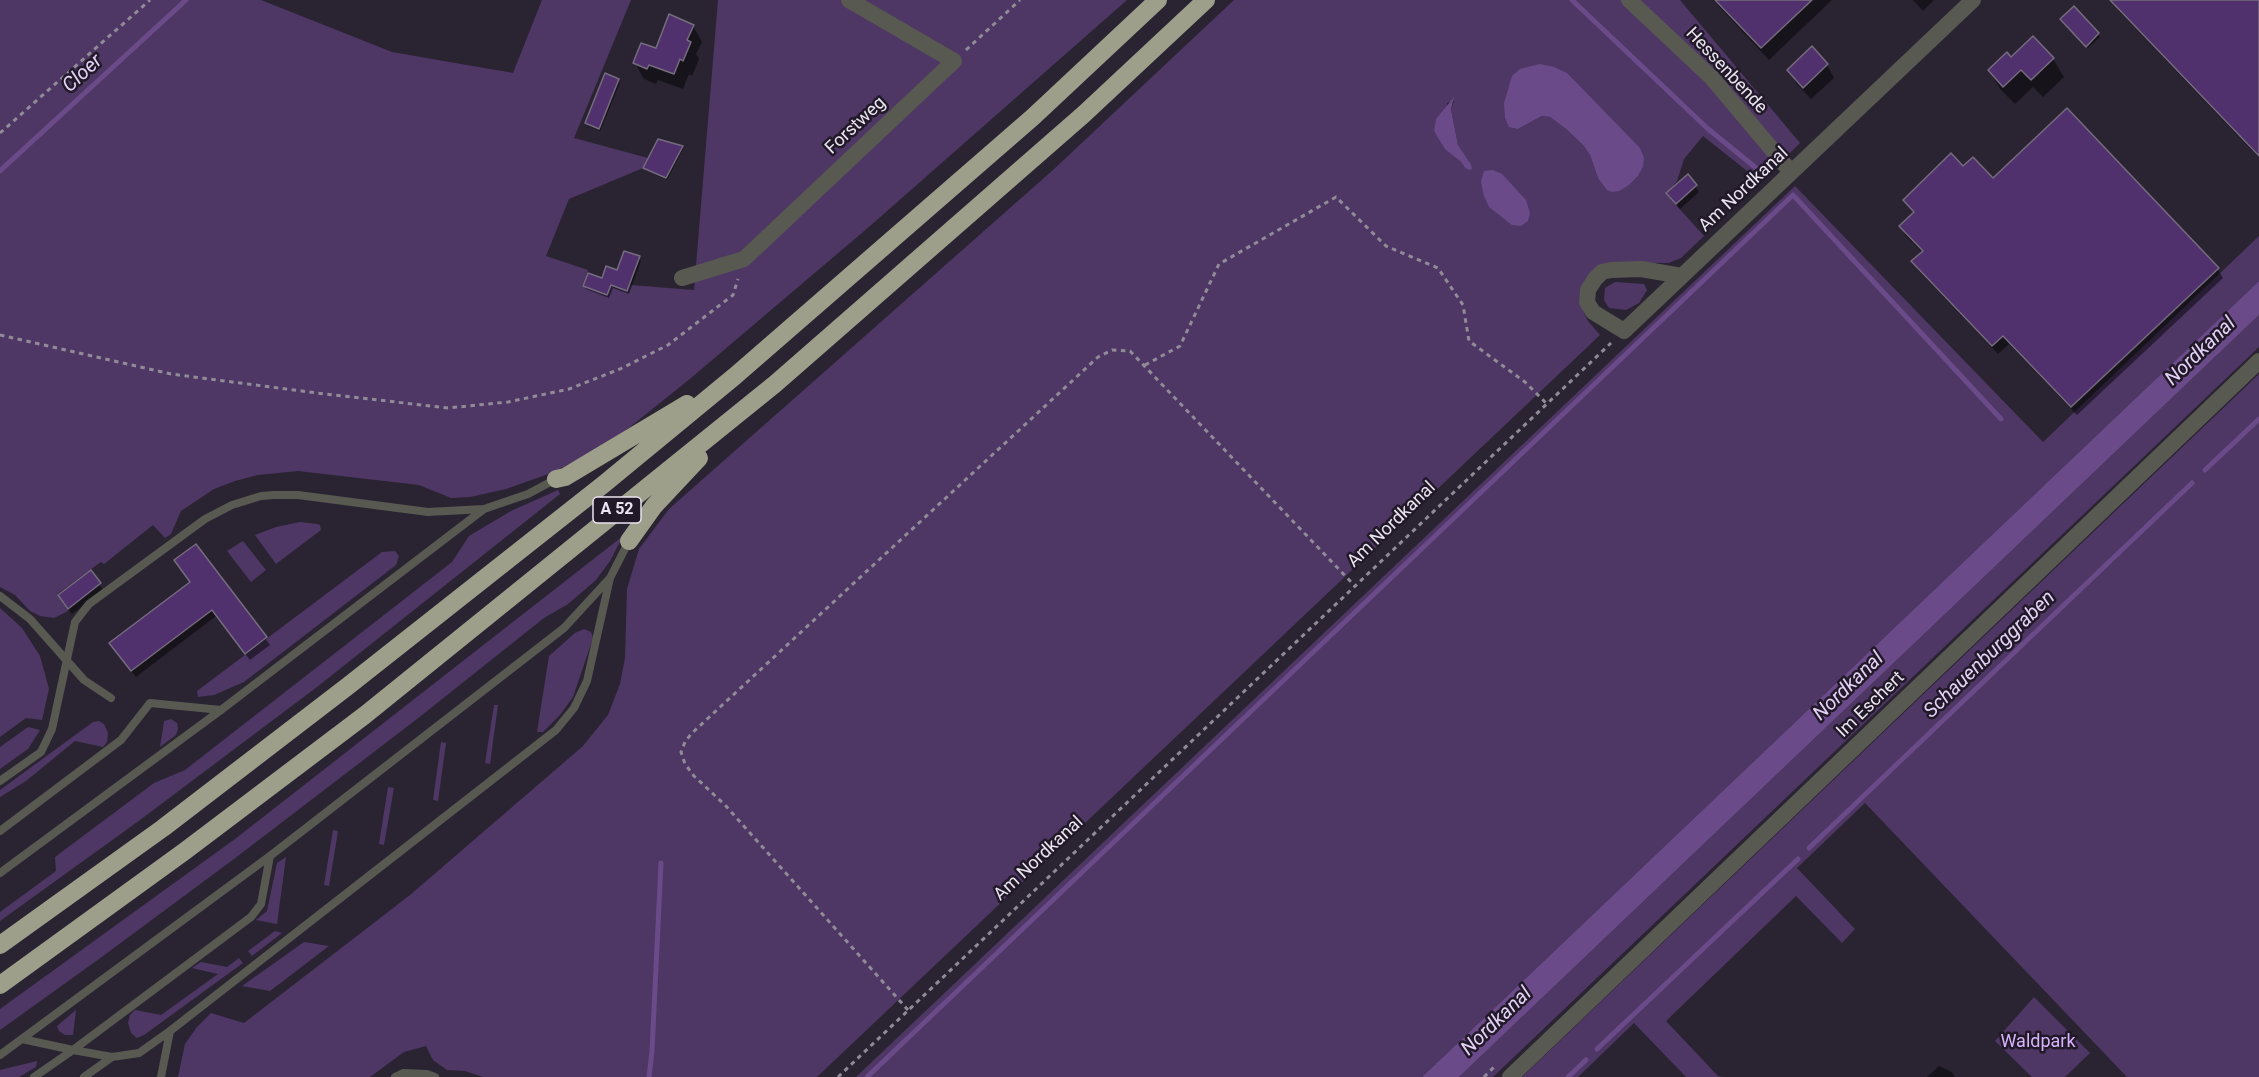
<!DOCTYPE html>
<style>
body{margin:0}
canvas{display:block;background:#2a2332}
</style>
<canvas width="2259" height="1077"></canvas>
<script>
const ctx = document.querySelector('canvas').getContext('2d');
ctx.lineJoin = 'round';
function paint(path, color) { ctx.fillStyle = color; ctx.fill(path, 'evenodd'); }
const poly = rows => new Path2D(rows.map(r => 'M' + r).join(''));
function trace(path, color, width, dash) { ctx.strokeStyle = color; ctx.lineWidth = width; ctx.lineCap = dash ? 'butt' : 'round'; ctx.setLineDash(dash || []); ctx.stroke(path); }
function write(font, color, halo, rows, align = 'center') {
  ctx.font = font + ' Roboto,sans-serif'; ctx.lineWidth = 5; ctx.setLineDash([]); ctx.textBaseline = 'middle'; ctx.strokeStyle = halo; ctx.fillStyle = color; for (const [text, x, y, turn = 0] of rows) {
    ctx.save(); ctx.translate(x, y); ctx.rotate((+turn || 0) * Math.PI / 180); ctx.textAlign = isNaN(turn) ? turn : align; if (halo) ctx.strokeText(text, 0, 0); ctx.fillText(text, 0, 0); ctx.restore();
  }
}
paint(poly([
 [0,0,261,0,392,52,513,73,542,0,631,0,574,138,648,158,643,168,569,199,546,256,588,270,582,286,607,296,611,286,627,292,630,285,694,290,718,0,1127,0,870,226,691,378,630,427,599,448,554,472,506,489,470,497,451,498,419,485,298,471,258,475,235,481,214,489,181,511,171,534,165,538,153,525,104,564,101,562,57,594,68,611,54,618,40,616,30,611,15,595,0,587],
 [1234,0,1680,0,1800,143,1761,182,1703,136,1684,159,1677,181,1666,194,1704,236,1681,258,1669,263,1614,263,1583,311,1588,321,1600,335,817,1077,483,1077,465,1071,447,1070,433,1060,426,1046,404,1052,370,1077,178,1077,185,1044,197,1027,211,1013,244,1023,410,895,583,746,608,715,620,684,625,658,627,589,639,549,669,509,1053,170],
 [1567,73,1643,167,1638,176,1629,185,1598,178,1590,155,1583,145,1566,129,1550,117,1542,116,1518,129],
 [1454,101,1451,109,1458,145,1471,164,1465,168,1461,162,1446,149,1447,103],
 [1795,186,2043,442,2259,236,2259,281,1422,1077,856,1077],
 [1615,282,1644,284,1647,290,1639,303,1626,310,1609,308,1604,300,1605,288],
 [2259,315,2259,347,1493,1077,1459,1077],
 [2259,374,2259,1077,2127,1077,1865,803,1797,868,1855,929,1842,943,1796,896,1666,1021,1718,1076,1723,1077,1686,1077,1634,1023,1578,1077,1522,1077],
 [558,490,560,494,317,687,140,820,0,921,0,912,56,871,55,857,154,783,185,770,452,562,469,536,511,511],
 [300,522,317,524,320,525,321,530,276,564,255,535,276,527],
 [623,536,610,561,596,580,568,604,544,618,417,719,234,859,99,959,0,1030,0,1009,235,839],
 [243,541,266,570,251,582,227,551],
 [395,551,399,556,396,565,244,682,214,695,198,697,197,691,382,552],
 [0,608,22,628,40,656,49,689,42,720,26,718,0,737],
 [584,629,591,632,593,638,573,697,560,715,543,732,537,732,549,656,575,633],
 [494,705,498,705,490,764,485,763],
 [171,719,177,723,178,729,176,735,160,747,164,721],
 [99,721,104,724,108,733,107,742,103,747,75,741,26,781,0,797,0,790,93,722],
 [28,727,40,730,28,749,0,769,0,747],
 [441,742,446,743,438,801,433,800],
 [388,787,394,788,384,845,379,844],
 [333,830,338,831,329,886,324,885],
 [286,857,277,924,256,920,267,911,277,863],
 [275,931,282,933,252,956,248,951],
 [304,942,329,946,270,991,242,986],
 [239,958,243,963,144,1035,137,1038,131,1033,128,1023,130,1015,135,1010,161,1015,218,974,192,968,201,962,227,967],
 [2034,997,2090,1053,2065,1077,2032,1077,1995,1041],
 [76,1010,73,1035,65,1035,59,1031,57,1026],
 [37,1061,36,1067,19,1077,0,1077,0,1070]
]), '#4e3764');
paint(poly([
 [1540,64,1554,67,1567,73,1640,148,1644,158,1643,167,1638,176,1629,185,1619,191,1612,192,1607,190,1598,178,1590,155,1583,145,1566,129,1550,117,1542,116,1518,129,1509,127,1505,118,1504,103,1512,76,1520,69],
 [1454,97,1451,109,1458,145,1471,164,1472,169,1470,170,1465,168,1461,162,1445,149,1434,131,1436,119],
 [1493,170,1502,174,1526,200,1530,213,1528,221,1521,226,1512,225,1489,207,1484,196,1481,182,1484,171],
 [2259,281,2259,315,1459,1077,1422,1077]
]), '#6a4a88');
paint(poly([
 [1713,0,1832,0,1769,60],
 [1913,0,1934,0,1923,11],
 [2114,0,2259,0,2259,158,2118,10],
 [2074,8,2100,37,2088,48,2063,22],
 [693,26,702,42,696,54,699,59,692,76,689,74,683,89,658,80,656,84,644,79,635,63],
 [1812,48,1827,65,1834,78,1811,99,1796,83,1789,70],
 [2011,59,2053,59,2064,77,2043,97,2033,87,2015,104,2000,89,1990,71],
 [618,80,620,83,600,131,588,126,587,123],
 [682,147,683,149,667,180,646,170,645,168],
 [1963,168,2217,268,2223,278,2077,415,2009,344,1998,354,1919,271,1913,262,1923,253,1906,236,1901,226,1914,214,1905,200],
 [1688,176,1699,192,1680,209,1672,199],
 [639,257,641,261,629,294,613,288,609,298,586,289,584,286,603,280],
 [196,546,270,645,250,660,216,616,136,677,115,650,191,583],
 [90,572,103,590,72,614,63,602],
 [1939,1066,1952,1072,1955,1077,1927,1077]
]), '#0007');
trace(poly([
 [1572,0,1707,128,1761,172],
 [0,171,186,0],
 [2205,470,2259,419],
 [1809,848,2192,483],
 [1597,1049,1798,859],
 [649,1077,652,1051,661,863],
 [867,1077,1793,195,2001,419],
 [1568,1077,1586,1060]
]), '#6a4a88', 5);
const building = poly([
 [1715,0,1812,0,1761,48,1715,0],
 [2110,0,2259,0,2259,156,2240,136,2110,0],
 [2074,6,2099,33,2086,47,2060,19,2074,6],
 [669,14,694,25,687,40,691,42,683,61,680,59,674,74,649,65,647,69,633,63,641,43,656,48,669,14],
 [2033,36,2054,58,2031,80,2021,70,2003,87,1988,70,2007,52,2011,57,2033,36],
 [1812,46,1828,64,1803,88,1787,70,1812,46],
 [605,73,619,79,599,129,585,123,605,73],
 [2067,108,2219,268,2071,407,2003,336,1992,346,1911,261,1923,251,1899,226,1914,212,1903,200,1951,153,1963,166,1973,157,1993,178,2067,108],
 [658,139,683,146,666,178,643,168,658,139],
 [1688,174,1697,185,1676,204,1666,193,1688,174],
 [624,251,640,256,627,291,611,285,607,295,583,286,588,273,602,278,606,266,617,270,624,251],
 [196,544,267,637,245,654,212,610,131,671,109,643,190,582,174,560,196,544],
 [91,570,101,583,68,609,58,595,91,570]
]);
paint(building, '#51316d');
trace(building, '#756c7e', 1.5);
trace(poly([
 [966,50,1020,0],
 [0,133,150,0],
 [0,335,171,374,317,393,448,408,508,402,569,389,620,369,668,345,733,295,738,279],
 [1145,365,1180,346,1219,264,1336,197,1386,246,1438,268,1463,305,1469,341,1525,382,1547,404],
 [908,1010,725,805,694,776,685,764,681,752,685,742,691,734,1098,357,1112,350,1130,351,1355,586],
 [838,1077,1611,343],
 [1484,1077,1495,1066]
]), '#918b98', 3, [4.5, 4.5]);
trace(poly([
 [0,596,30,619,84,680,111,698],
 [0,781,41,752,52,729,75,622,89,604,205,519,232,505,261,496,274,495,298,495,428,512,484,509,528,494,556,479],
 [0,831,121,740,150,703,221,710],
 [0,873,221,710,484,509],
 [22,1039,73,1050,251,917,261,904,270,856],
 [0,1055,270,856,564,628,610,578,629,541],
 [34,1077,73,1050,112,1057,139,1053,170,1031,556,730,574,708,587,681,610,578],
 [84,1077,112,1057],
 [161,1077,170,1031],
 [395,1077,403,1073,427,1074,435,1077]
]), '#585951', 8);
trace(poly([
 [1629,0,1712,78,1791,172],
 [1682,276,1641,269,1611,270,1602,272,1595,279,1588,290,1587,302,1593,312,1624,331,1973,0],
 [682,278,744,259,954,61,849,0],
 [1510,1077,2259,361]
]), '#585951', 16);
trace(poly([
 [556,479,565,477,687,404],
 [629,541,654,506,699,458],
 [0,945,163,828,348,686,604,484,735,376,1033,117,1158,0],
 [0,985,185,851,365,715,775,384,1084,114,1206,0]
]), '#9d9f8a', 18);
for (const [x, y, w] of [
 [617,510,48]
]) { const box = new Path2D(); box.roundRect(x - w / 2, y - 13, w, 26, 4.5); ctx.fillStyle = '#211928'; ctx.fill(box); trace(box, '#eae5f0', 1.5); }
write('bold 16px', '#eae5f0', null, [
 ["A 52",617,510]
]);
write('18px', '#eae5f0', '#211928', [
 ["Hessenbende",1726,71,47],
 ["Forstweg",856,126,-43],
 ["Am Nordkanal",1744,190,-43],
 ["Am Nordkanal",1392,525,-44],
 ["Im Eschert",1871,705,-44],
 ["Am Nordkanal",1039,859,-43]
]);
write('18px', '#d8b4fd', '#211928', [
 ["Waldpark",2038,1042]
]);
write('italic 20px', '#e3d1f6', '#211928', [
 ["Cloer",83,74,-43],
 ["Nordkanal",2201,352,-44],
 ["Schauenburggraben",1990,655,-44],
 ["Nordkanal",1849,687,-44],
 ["Nordkanal",1497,1022,-44]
]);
</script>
